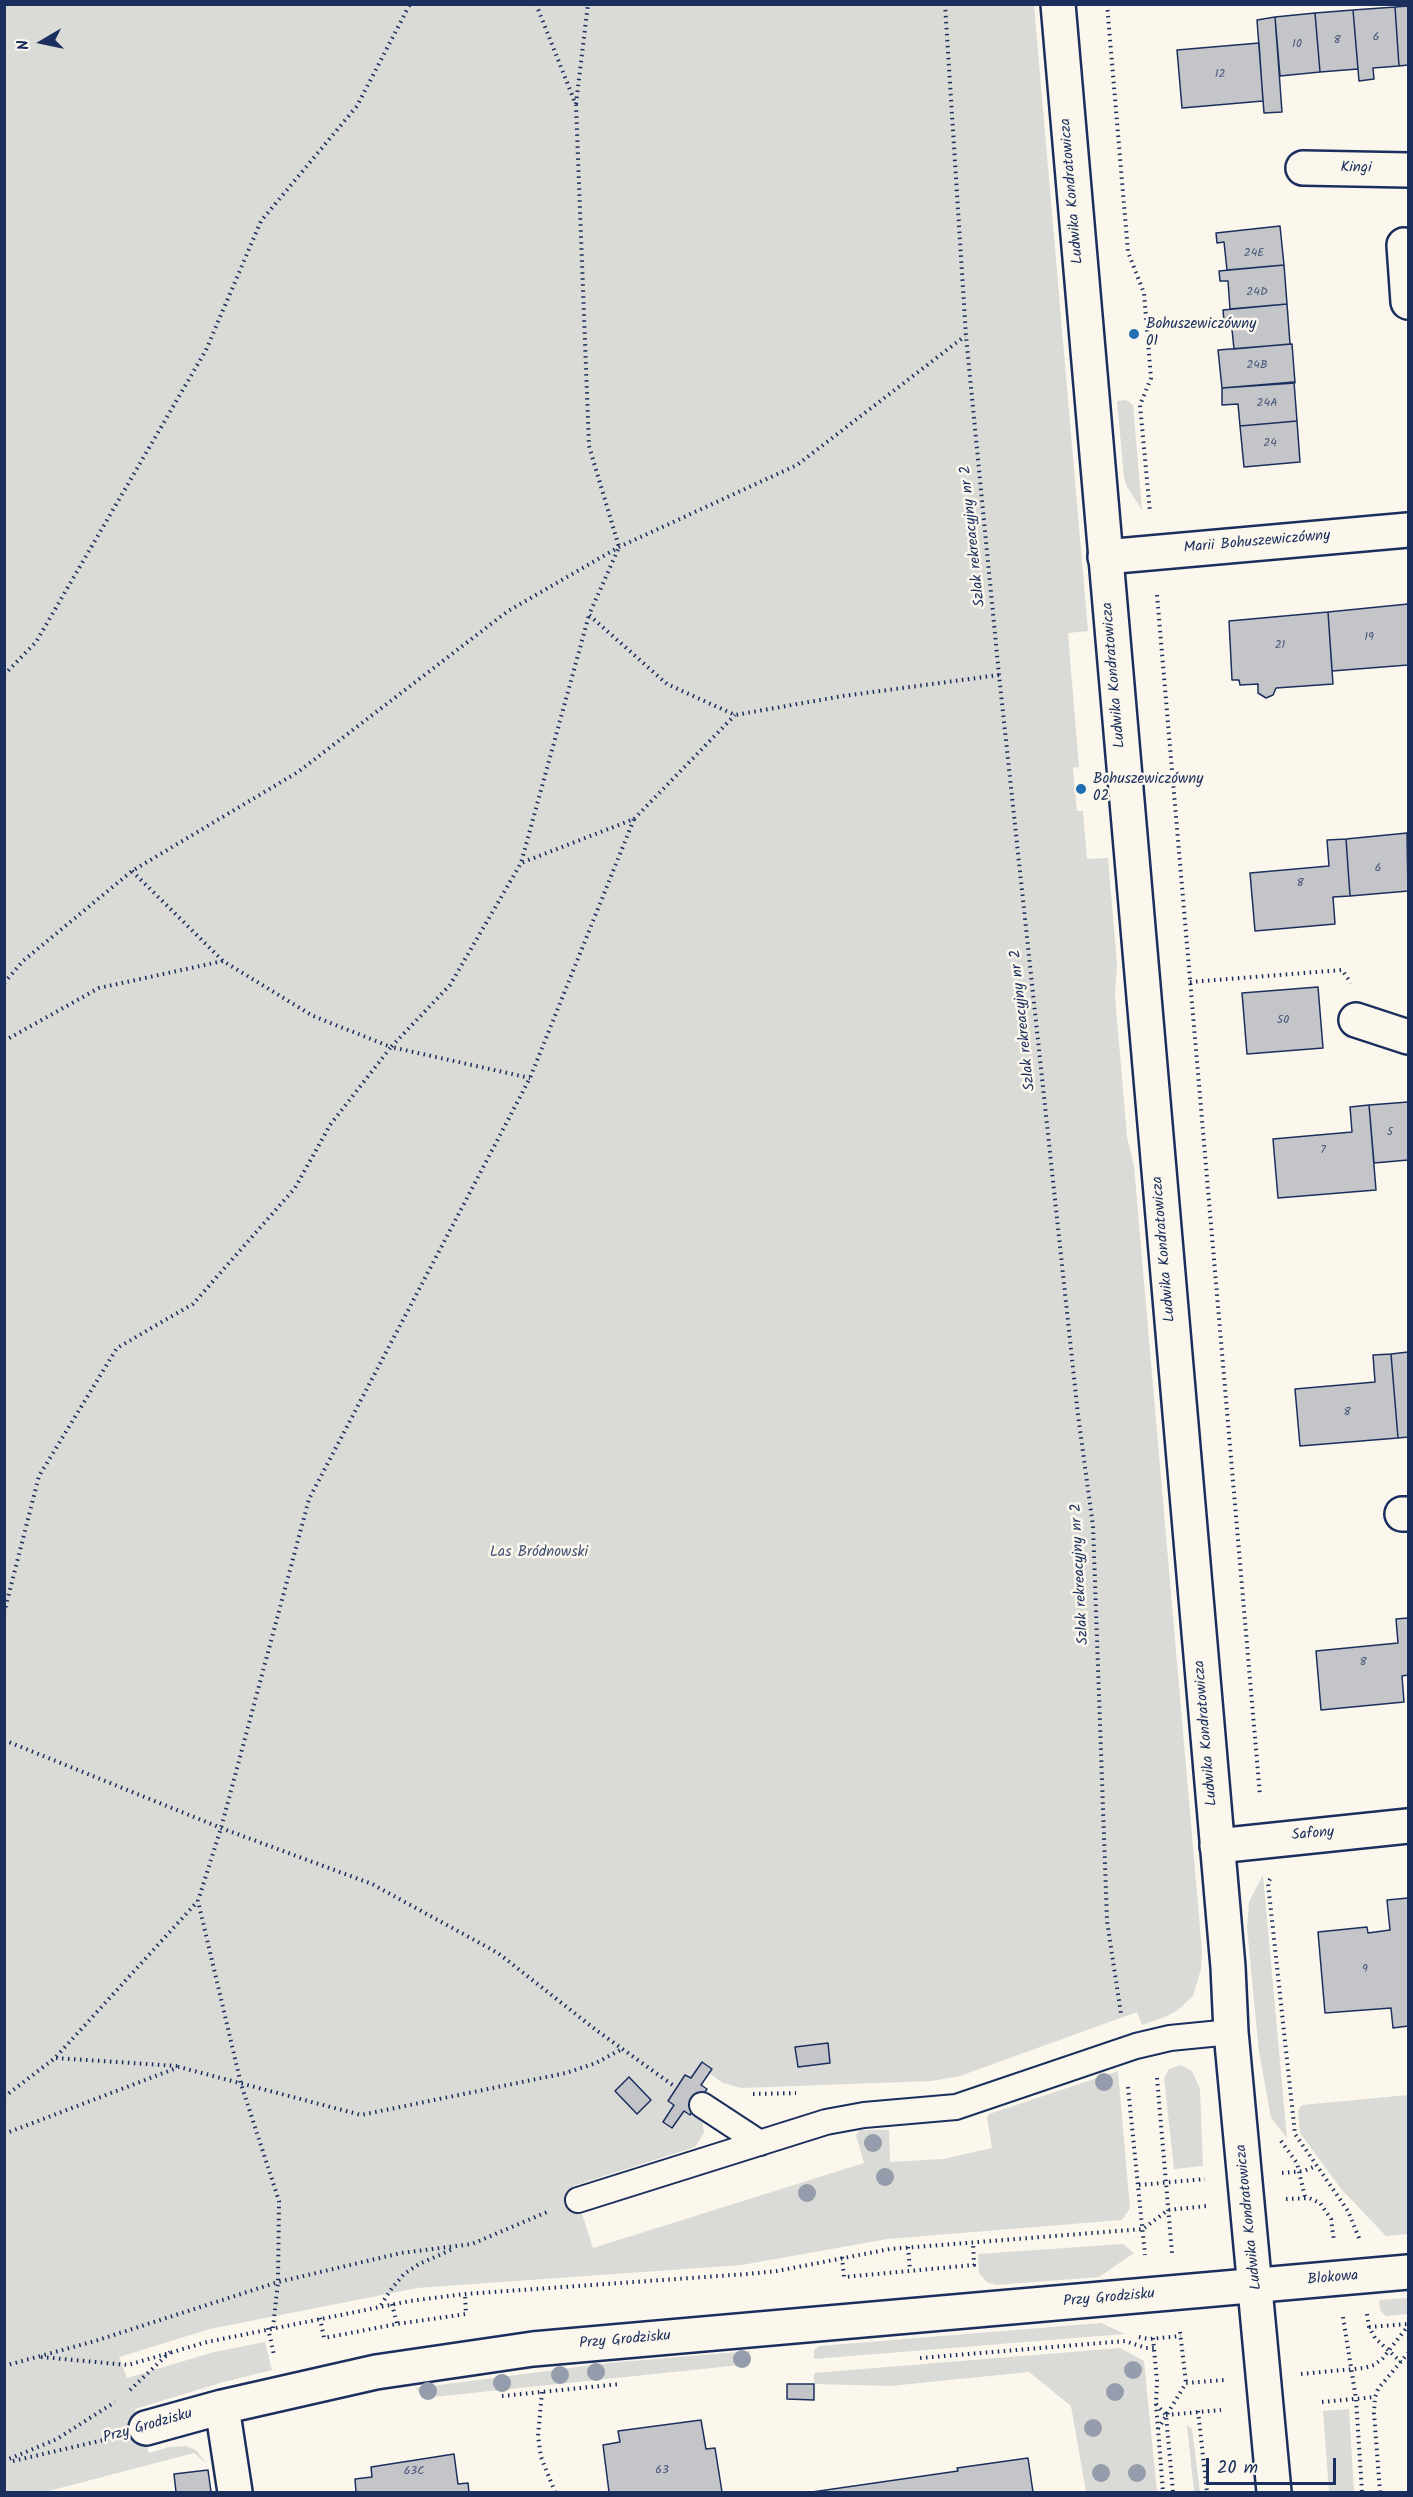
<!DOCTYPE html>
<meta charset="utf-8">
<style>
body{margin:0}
#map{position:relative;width:1413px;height:2497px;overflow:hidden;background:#fbf7ec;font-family:Kalam,sans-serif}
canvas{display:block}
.frame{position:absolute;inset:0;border:6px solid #1b2f5e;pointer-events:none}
.north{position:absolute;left:12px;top:12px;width:60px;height:60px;-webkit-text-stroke:4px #fbf7ec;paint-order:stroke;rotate:261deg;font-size:16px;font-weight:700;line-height:24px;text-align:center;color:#1b2f5e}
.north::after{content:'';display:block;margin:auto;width:21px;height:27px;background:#1b2f5e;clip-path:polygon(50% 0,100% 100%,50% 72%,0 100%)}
.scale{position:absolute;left:1206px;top:2458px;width:130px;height:27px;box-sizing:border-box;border:3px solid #1b2f5e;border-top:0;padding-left:8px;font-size:18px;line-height:21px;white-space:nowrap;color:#1b2f5e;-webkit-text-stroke:4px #fbf7ec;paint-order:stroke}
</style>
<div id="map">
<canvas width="1413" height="2497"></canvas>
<div class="frame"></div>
<div class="north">N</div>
<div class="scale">20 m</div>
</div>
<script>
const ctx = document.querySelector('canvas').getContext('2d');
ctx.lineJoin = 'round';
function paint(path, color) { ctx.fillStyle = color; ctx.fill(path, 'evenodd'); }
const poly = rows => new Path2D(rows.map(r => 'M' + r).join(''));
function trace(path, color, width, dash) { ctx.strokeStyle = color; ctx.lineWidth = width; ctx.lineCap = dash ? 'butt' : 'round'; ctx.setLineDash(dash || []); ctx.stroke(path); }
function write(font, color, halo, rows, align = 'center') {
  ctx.font = font + ' Kalam,sans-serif'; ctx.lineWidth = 5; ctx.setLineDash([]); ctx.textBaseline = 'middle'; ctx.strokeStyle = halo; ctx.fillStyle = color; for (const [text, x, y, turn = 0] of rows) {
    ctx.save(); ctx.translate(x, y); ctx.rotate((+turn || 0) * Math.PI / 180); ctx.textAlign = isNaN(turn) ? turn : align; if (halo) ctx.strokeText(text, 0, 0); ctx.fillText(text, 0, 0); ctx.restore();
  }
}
paint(poly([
 [5,5,1034,5,1088,631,1068,633,1079,767,1073,768,1077,811,1083,811,1087,859,1108,858,1117,964,1115,996,1127,1137,1134,1166,1202,1951,1201,1969,1193,1996,1178,2010,1165,2017,1142,2025,1137,2012,960,2076,932,2081,741,2088,723,2083,709,2073,674,2105,663,2121,672,2128,684,2111,689,2114,692,2110,702,2117,704,2133,695,2147,573,2186,593,2248,864,2163,856,2135,860,2130,889,2130,890,2162,943,2159,992,2148,987,2117,989,2114,1118,2071,1130,2208,1122,2220,887,2239,742,2265,417,2288,210,2329,119,2357,127,2378,214,2352,265,2342,272,2370,220,2383,135,2409,149,2453,169,2447,186,2446,196,2450,207,2464,194,2453,45,2492,5,2492],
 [1126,400,1133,405,1142,510,1127,487,1124,478,1117,401],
 [1263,1875,1287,2138,1271,2118,1259,2052,1247,1928,1249,1902],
 [1181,2065,1192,2071,1200,2089,1203,2166,1174,2169,1164,2078,1169,2069],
 [1408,2095,1408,2234,1386,2236,1342,2190,1300,2133,1298,2111,1302,2105],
 [1123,2244,1134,2253,1099,2277,996,2285,987,2282,979,2273,978,2254],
 [1408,2298,1408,2314,1386,2316,1380,2310,1379,2300],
 [1101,2323,1125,2334,814,2359,814,2350,819,2346],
 [1120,2348,1144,2361,1157,2492,1086,2492,1071,2406,1029,2372,890,2386,814,2384,814,2373],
 [750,2351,750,2364,424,2398,416,2388,608,2363],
 [1349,2409,1354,2492,1329,2492,1323,2411],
 [1187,2425,1192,2429,1200,2492,1194,2492]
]), '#dadad7');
const building = poly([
 [1408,6,1408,65,1399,66,1395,7,1408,6],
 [1395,7,1399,66,1373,68,1374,79,1359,81,1353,10,1395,7],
 [1353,10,1358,69,1320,72,1315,13,1353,10],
 [1315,13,1320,72,1280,76,1275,17,1315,13],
 [1275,17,1282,112,1264,113,1257,20,1275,17],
 [1259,43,1263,101,1182,108,1177,50,1259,43],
 [1280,226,1284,265,1227,270,1224,242,1217,243,1216,233,1280,226],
 [1284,265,1287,304,1230,309,1228,281,1220,281,1219,271,1284,265],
 [1287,304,1290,344,1234,349,1231,320,1224,321,1223,310,1287,304],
 [1292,344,1295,383,1222,388,1218,350,1292,344],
 [1294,382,1297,421,1240,426,1238,404,1222,405,1222,388,1294,382],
 [1297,421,1300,462,1244,467,1240,426,1297,421],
 [1408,604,1408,665,1332,671,1328,612,1408,604],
 [1328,612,1333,684,1276,688,1273,695,1266,698,1258,693,1258,684,1240,685,1239,680,1232,680,1229,621,1328,612],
 [1407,833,1408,891,1350,896,1346,839,1407,833],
 [1346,839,1350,896,1333,897,1335,924,1255,931,1250,873,1329,866,1327,840,1346,839],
 [1318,987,1323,1048,1247,1054,1242,993,1318,987],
 [1408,1102,1408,1160,1374,1163,1369,1105,1408,1102],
 [1369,1105,1376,1190,1278,1198,1273,1139,1352,1132,1350,1107,1369,1105],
 [1408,1352,1408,1437,1398,1438,1391,1354,1408,1352],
 [1391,1354,1398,1438,1300,1446,1295,1389,1375,1382,1373,1355,1391,1354],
 [1408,1618,1408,1675,1402,1676,1404,1702,1321,1710,1316,1651,1398,1643,1396,1619,1408,1618],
 [1408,1898,1408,2026,1393,2028,1391,2008,1325,2013,1318,1932,1367,1927,1368,1933,1390,1930,1387,1900,1408,1898],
 [828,2043,830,2063,798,2067,795,2047,828,2043],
 [702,2062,712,2069,701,2085,707,2089,690,2115,684,2111,672,2128,663,2122,674,2105,668,2101,685,2075,691,2078,702,2062],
 [629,2077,651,2100,637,2114,615,2091,629,2077],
 [787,2384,814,2384,814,2400,787,2399,787,2384],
 [701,2420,706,2449,715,2448,722,2492,609,2492,603,2445,620,2442,618,2431,701,2420],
 [454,2454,458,2484,468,2483,469,2492,356,2492,355,2479,372,2477,371,2467,454,2454],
 [1028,2458,1033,2492,812,2492,958,2471,957,2468,1028,2458],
 [208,2470,211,2492,176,2492,174,2474,208,2470]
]);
paint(building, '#c3c5c9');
trace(building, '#1b2f5e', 1.5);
const service = poly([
 [702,2105,760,2143],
 [578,2200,826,2122,864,2115,956,2107,1136,2046,1170,2038,1231,2032]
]);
const minor = poly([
 [1303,168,1408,170],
 [1404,245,1408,302],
 [1105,557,1408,530],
 [1356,1020,1408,1037],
 [1402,1514,1408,1514],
 [1217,1846,1408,1826],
 [222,2407,235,2492],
 [146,2428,222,2407,376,2372,533,2349,1408,2272]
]);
const secondary = poly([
 [1058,4,1228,1967,1231,2032,1274,2492]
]);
trace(service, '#1b2f5e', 28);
trace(minor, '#1b2f5e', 38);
trace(secondary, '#1b2f5e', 38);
trace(poly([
 [536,4,576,105,589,446,619,547,589,615,667,684,735,715,843,696,999,675],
 [945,4,966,336,999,675,1078,1415,1093,1526,1107,1921,1121,2014],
 [1107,4,1128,252,1144,293,1151,378,1140,405,1150,512],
 [576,104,588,4],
 [1157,595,1260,1796],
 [4,675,36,642,206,350,261,221,357,106,410,4],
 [634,819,735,715],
 [132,871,223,961,313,1016,391,1047,450,985,521,863,589,615],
 [1190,982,1342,970,1351,983],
 [4,983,23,961,132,871,298,772,508,611,619,547,797,465,965,336],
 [4,1041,99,988,223,961],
 [4,1613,39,1476,117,1348,193,1304,295,1188,330,1125,391,1047,530,1078],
 [4,1740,221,1828,372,1884,498,1953,596,2030,674,2086],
 [1270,1879,1268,1883,1295,2134,1348,2211,1359,2238],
 [56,2058,177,2066],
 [1157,2078,1172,2253],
 [1128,2087,1145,2255],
 [753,2094,796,2093],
 [4,2097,55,2058,197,1902],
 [4,2134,179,2067,361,2115,566,2073,596,2063,622,2049],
 [1281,2141,1297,2163,1305,2197],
 [1282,2173,1304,2171,1316,2166],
 [1139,2185,1205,2179],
 [1286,2199,1309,2198,1320,2203,1331,2219,1334,2241],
 [908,2247,910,2270],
 [842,2257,844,2277,974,2265,973,2242],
 [392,2304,397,2324],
 [381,2305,392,2288,404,2274,419,2264,453,2249],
 [1367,2314,1369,2327,1375,2338,1401,2362],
 [1343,2317,1356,2399,1362,2492],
 [320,2318,324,2338,397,2324,466,2314,465,2294],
 [1369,2327,1408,2324],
 [268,2328,274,2355],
 [273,2328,278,2282,279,2201,241,2084,198,1901,221,1828,309,1499,530,1078,634,819,521,863],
 [1180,2332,1186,2383],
 [1139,2337,1149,2339,1181,2336],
 [1153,2338,1157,2381,1156,2404,1163,2492],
 [41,2357,128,2365,207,2342,410,2301,465,2294,747,2274,777,2271,890,2249,1143,2229,1168,2210,1207,2206],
 [920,2358,1125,2341,1146,2348,1154,2348],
 [4,2366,95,2341,278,2282,401,2253,472,2244,547,2212],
 [1301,2374,1364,2368,1374,2365,1383,2358,1408,2326],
 [130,2390,170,2352],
 [542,2392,538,2436,541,2457,555,2492],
 [502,2396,620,2384],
 [1322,2402,1375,2397],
 [1156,2404,1166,2415,1173,2492],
 [1198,2411,1207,2492],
 [1166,2415,1221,2410],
 [1158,2429,1186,2383,1224,2380],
 [4,2461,57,2439,115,2402],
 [13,2461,108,2439],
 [1380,2492,1374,2413,1375,2397,1378,2389,1408,2353]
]), '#1b2f5e', 4, [1.5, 4.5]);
trace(service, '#fbf7ec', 24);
trace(minor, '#fbf7ec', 33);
trace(secondary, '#fbf7ec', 33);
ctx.fillStyle = '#959cab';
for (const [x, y] of [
 [1104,2082],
 [873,2143],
 [885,2177],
 [807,2193],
 [742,2359],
 [1133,2370],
 [596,2372],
 [560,2375],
 [502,2383],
 [428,2391],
 [1115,2392],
 [1093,2428],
 [1101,2473],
 [1137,2473]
]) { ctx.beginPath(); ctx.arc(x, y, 9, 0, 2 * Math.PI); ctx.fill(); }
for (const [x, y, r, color] of [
 [1134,334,6,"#1f6fb2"],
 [1081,789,6,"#1f6fb2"]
]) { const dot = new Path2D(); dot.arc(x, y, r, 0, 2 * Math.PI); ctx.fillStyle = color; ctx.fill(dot); trace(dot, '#fbf7ec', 2); }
write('12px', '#455479', null, [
 ["6",1376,38],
 ["8",1337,41],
 ["10",1297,45],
 ["12",1220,75],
 ["24E",1254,254],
 ["24D",1257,293],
 ["24B",1257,366],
 ["24A",1267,404],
 ["24",1270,444],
 ["19",1369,638],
 ["21",1280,646],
 ["6",1378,869],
 ["8",1300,884],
 ["50",1283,1021],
 ["5",1390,1133],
 ["7",1323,1151],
 ["8",1347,1413],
 ["8",1363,1663],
 ["9",1365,1970],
 ["63",662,2471],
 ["63C",414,2472]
]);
write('15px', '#1b2f5e', '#fbf7ec', [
 ["Kingi",1356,169,1],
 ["Ludwika Kondratowicza",1073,191,-95],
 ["Szlak rekreacyjny nr 2",974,536,-96],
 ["Marii Bohuszewiczówny",1257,543,-5],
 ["Ludwika Kondratowicza",1115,675,-95],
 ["Szlak rekreacyjny nr 2",1024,1020,-96],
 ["Ludwika Kondratowicza",1165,1249,-95],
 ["Szlak rekreacyjny nr 2",1081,1574,-93],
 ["Ludwika Kondratowicza",1207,1733,-95],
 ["Safony",1313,1835,-5],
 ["Ludwika Kondratowicza",1250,2217,-96],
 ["Blokowa",1333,2279,-5],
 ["Przy Grodzisku",1109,2299,-5],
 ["Przy Grodzisku",625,2341,-5],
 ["Przy Grodzisku",148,2427,-16]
]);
write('15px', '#1b2f5e', '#fbf7ec', [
 ["Bohuszewiczówny",1146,325],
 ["01",1146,342],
 ["Bohuszewiczówny",1093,780],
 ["02",1093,797]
], 'left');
write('15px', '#415176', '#fbf7ec', [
 ["Las Bródnowski",539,1553]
]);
</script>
